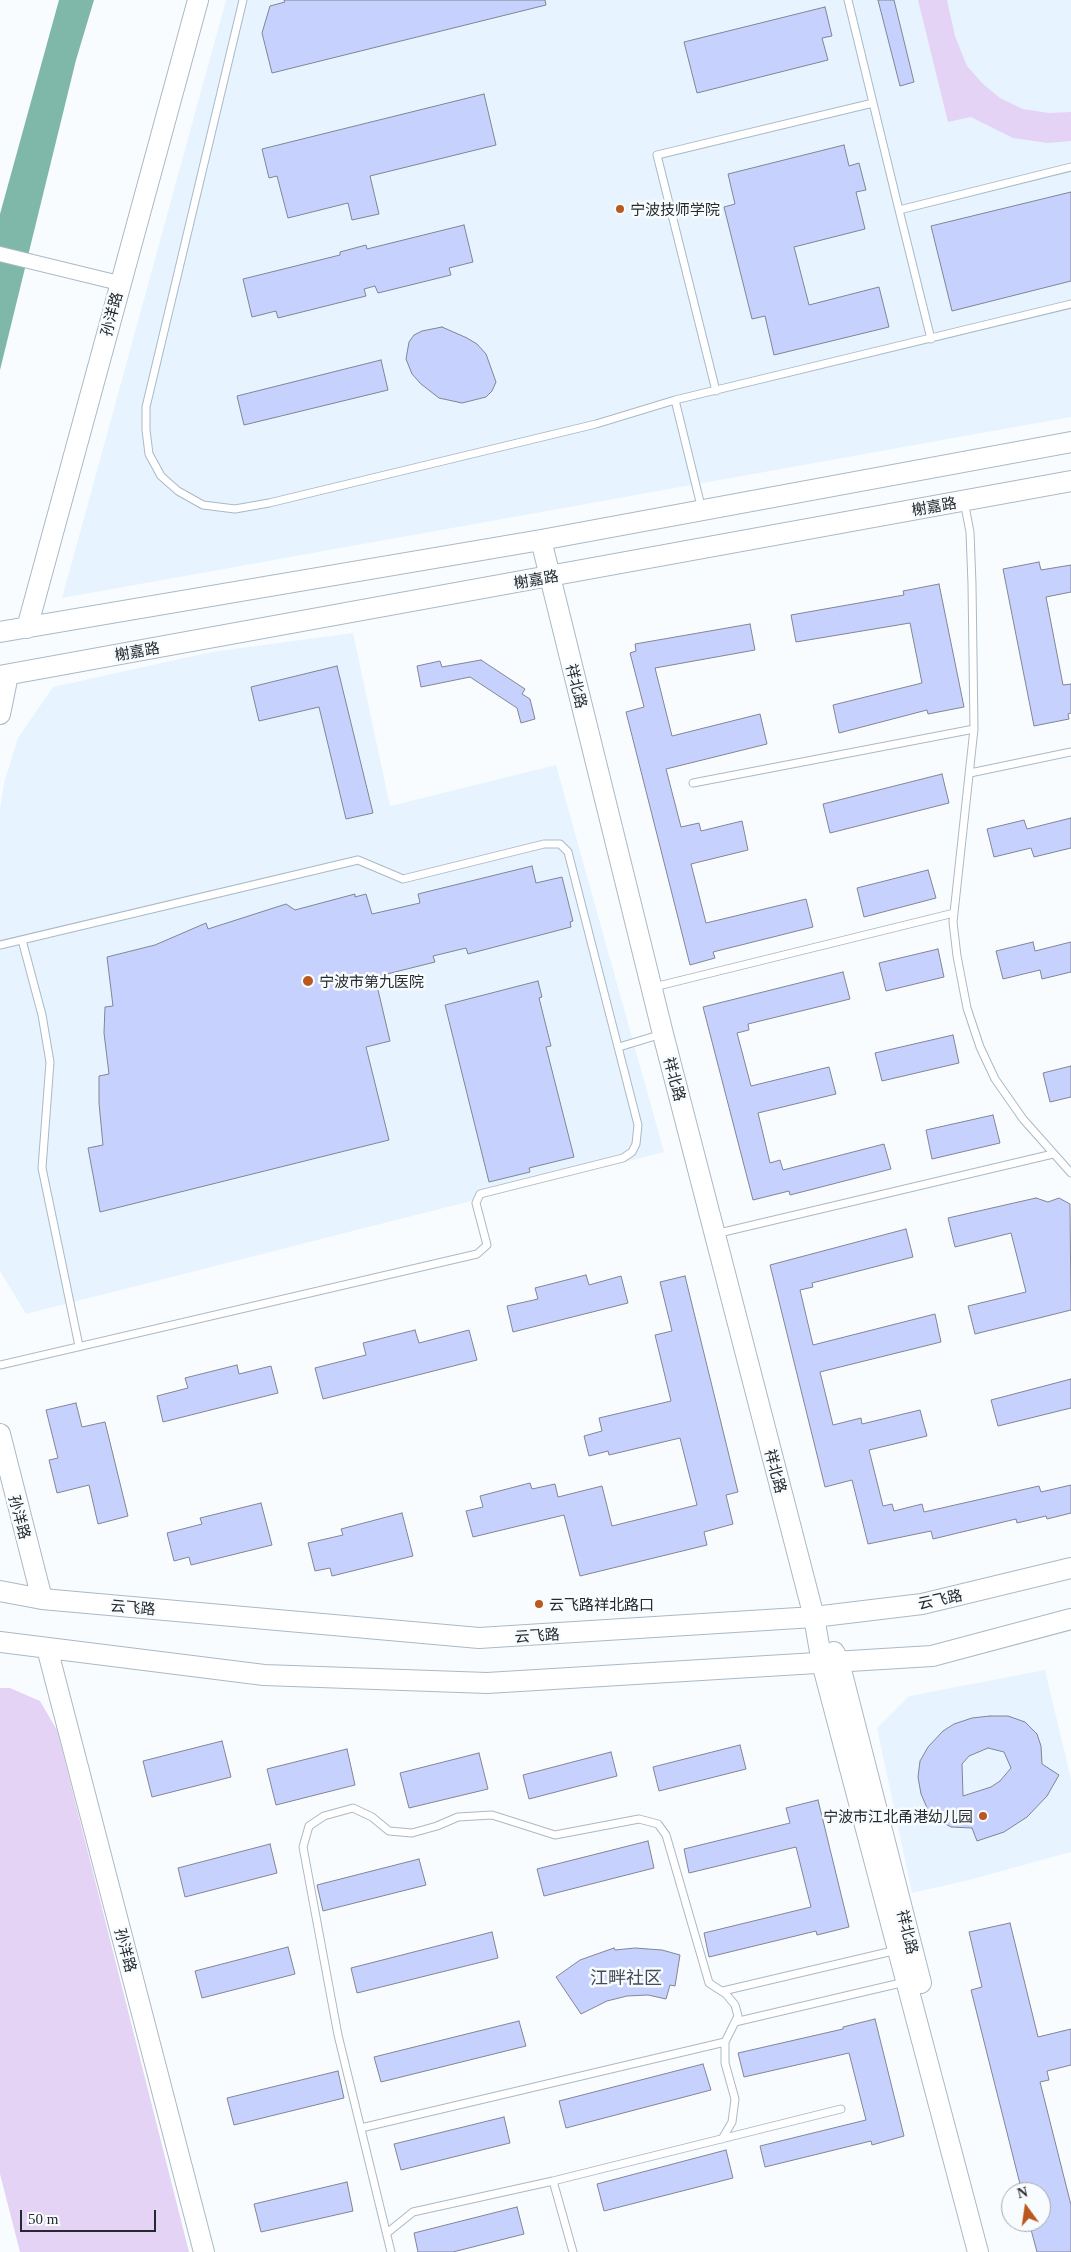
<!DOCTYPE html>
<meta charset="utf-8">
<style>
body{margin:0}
#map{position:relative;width:1071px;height:2252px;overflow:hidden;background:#f9fcfe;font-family:Georgia,serif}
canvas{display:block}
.north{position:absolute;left:1001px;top:2182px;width:50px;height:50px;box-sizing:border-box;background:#f9fcfe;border:1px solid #a4a8ab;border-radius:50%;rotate:346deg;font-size:14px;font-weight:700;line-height:20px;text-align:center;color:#242a2e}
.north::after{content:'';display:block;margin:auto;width:18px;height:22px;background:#bb581e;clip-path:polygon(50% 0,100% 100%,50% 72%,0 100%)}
.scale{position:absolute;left:20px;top:2210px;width:136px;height:22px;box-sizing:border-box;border:2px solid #242a2e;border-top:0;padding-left:6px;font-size:15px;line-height:18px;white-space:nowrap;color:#242a2e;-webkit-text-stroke:4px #f9fcfe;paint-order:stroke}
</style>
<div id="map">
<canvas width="1071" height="2252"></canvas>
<div class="north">N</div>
<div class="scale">50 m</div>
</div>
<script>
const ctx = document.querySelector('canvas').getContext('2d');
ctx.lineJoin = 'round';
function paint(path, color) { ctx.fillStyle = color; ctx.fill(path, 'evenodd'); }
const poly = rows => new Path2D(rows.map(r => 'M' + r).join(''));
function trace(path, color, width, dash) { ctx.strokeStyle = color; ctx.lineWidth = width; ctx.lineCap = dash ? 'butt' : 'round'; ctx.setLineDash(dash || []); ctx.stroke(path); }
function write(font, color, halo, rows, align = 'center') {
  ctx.font = font + ' Georgia,"Noto Sans SC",serif'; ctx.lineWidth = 5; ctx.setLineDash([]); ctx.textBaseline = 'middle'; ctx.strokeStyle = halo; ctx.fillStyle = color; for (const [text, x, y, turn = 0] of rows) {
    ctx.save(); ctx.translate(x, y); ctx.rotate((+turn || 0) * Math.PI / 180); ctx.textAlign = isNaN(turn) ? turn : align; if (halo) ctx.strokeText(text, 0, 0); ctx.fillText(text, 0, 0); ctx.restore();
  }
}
paint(poly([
 [226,0,1071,0,1071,417,62,598],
 [353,633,390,806,556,765,664,1152,26,1314,0,1271,0,809,4,783,18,738,53,687,211,652],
 [1045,1670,1071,1779,1071,1852,969,1880,912,1893,877,1728,909,1696]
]), '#e7f4ff');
paint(poly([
 [918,0,947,0,955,36,967,66,983,84,1000,98,1023,109,1049,113,1071,112,1071,141,1047,143,1013,138,971,117,948,122],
 [0,1688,10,1688,40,1701,57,1730,189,2252,20,2252,0,2174]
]), '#e5d3f6');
paint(poly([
 [59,0,94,0,76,60,0,370,0,214]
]), '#7fb7a9');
const building = poly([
 [284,0,545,0,546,5,272,73,262,33,270,6,285,2,284,0],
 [878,0,894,0,914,82,900,86,878,0],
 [825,7,832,36,822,38,828,60,697,93,684,42,825,7],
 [484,94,496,145,370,176,379,214,352,220,348,203,288,218,277,176,269,178,262,149,484,94],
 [844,145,849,166,859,163,866,190,856,192,865,229,794,247,809,305,879,287,889,327,774,355,765,316,752,319,724,207,735,204,728,174,844,145],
 [1071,192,1071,281,952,311,931,226,1071,192],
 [464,225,473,262,449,268,451,275,378,293,375,286,364,289,366,296,278,318,276,311,252,317,243,279,340,255,340,252,366,245,367,249,464,225],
 [442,327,467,338,477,344,486,354,496,382,492,391,486,397,462,403,439,398,421,384,412,374,406,359,409,342,414,335,422,331,442,327],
 [381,360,388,390,244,425,237,396,381,360],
 [1039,562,1041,570,1071,565,1071,592,1046,597,1063,685,1071,684,1071,713,1068,714,1069,719,1034,726,1003,569,1039,562],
 [939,584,964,707,928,714,927,710,839,733,833,705,922,683,910,623,796,642,791,615,904,595,903,591,939,584],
 [750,624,755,650,655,668,672,736,760,714,767,744,666,769,681,827,699,823,701,831,742,821,748,850,691,864,706,923,806,899,813,927,713,952,715,958,690,965,626,712,644,707,630,653,636,651,635,644,750,624],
 [481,660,525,689,522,694,530,699,535,719,521,723,517,708,470,677,421,687,417,666,440,661,442,667,481,660],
 [337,666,373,813,346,819,319,707,259,721,251,687,337,666],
 [942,774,949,803,830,833,823,804,942,774],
 [1071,818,1071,848,1034,857,1031,848,994,857,987,829,1024,820,1027,829,1071,818],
 [532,866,536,883,562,877,573,921,570,922,571,927,468,954,466,948,433,956,435,962,375,977,390,1041,366,1047,389,1140,100,1212,88,1148,103,1145,99,1103,99,1076,109,1074,104,1033,105,1007,113,1006,107,957,155,945,206,923,208,929,286,904,295,910,355,894,355,897,366,894,372,914,420,903,418,894,532,866],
 [928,870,936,898,864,917,857,888,928,870],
 [1033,942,1035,951,1071,942,1071,972,1042,979,1040,970,1003,979,996,951,1033,942],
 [938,949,944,977,886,991,879,963,938,949],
 [843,972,850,999,748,1024,749,1030,737,1033,751,1086,829,1067,836,1094,758,1113,770,1163,780,1160,783,1170,884,1144,891,1169,790,1195,789,1191,753,1200,703,1007,843,972],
 [538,981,542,997,539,998,551,1046,546,1047,574,1157,529,1168,530,1172,489,1182,445,1005,538,981],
 [953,1035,959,1063,882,1081,875,1053,953,1035],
 [1071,1066,1071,1097,1050,1102,1043,1073,1071,1066],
 [993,1115,1000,1143,932,1159,926,1130,993,1115],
 [1036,1198,1048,1202,1059,1198,1070,1204,1071,1310,975,1334,968,1306,1026,1292,1011,1233,955,1247,948,1218,1036,1198],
 [906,1229,913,1257,812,1283,813,1287,800,1290,813,1345,935,1314,941,1342,820,1372,833,1425,861,1418,862,1424,920,1410,927,1436,869,1450,883,1506,892,1504,894,1511,922,1504,924,1512,1039,1486,1041,1492,1071,1485,1071,1513,1047,1519,1046,1516,1017,1523,1016,1519,933,1539,931,1531,868,1544,852,1480,825,1487,770,1265,906,1229],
 [586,1275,589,1285,621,1276,628,1303,513,1332,507,1306,538,1299,535,1288,586,1275],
 [685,1276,738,1492,726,1495,733,1524,704,1532,707,1545,580,1576,564,1515,473,1537,466,1511,483,1507,480,1496,530,1483,532,1489,555,1484,558,1497,602,1486,612,1526,697,1505,680,1438,609,1455,608,1451,589,1456,584,1436,602,1431,599,1418,671,1401,655,1335,672,1331,660,1282,685,1276],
 [415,1330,419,1343,469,1330,477,1360,323,1399,315,1368,366,1355,363,1343,415,1330],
 [237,1365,239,1374,271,1366,278,1393,163,1422,157,1396,188,1388,185,1378,237,1365],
 [1071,1379,1071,1408,998,1426,991,1400,1071,1379],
 [76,1403,82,1427,105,1422,128,1516,98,1524,89,1485,57,1493,49,1460,58,1458,46,1410,76,1403],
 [261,1503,272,1545,191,1565,189,1557,174,1561,167,1533,202,1524,200,1518,261,1503],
 [402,1513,413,1556,332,1576,330,1568,315,1571,308,1543,343,1535,341,1529,402,1513],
 [990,1716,1008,1716,1025,1722,1037,1734,1041,1746,1042,1764,1059,1775,1047,1796,1027,1817,1004,1832,977,1841,972,1828,951,1827,940,1821,928,1810,921,1794,918,1777,920,1761,928,1747,943,1731,954,1724,972,1718,990,1716],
 [988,1748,1004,1752,1011,1768,1000,1781,991,1787,963,1796,962,1764,969,1756,988,1748],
 [222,1741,231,1777,152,1797,143,1761,222,1741],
 [740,1745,746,1769,659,1791,653,1767,740,1745],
 [347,1749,355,1785,276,1805,267,1769,347,1749],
 [611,1752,617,1776,529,1799,523,1775,611,1752],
 [479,1753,488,1789,409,1808,400,1773,479,1753],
 [818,1800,849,1927,817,1935,816,1931,709,1957,704,1933,811,1907,796,1847,689,1873,684,1849,790,1823,786,1808,818,1800],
 [648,1841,654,1868,544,1896,537,1869,648,1841],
 [270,1844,277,1873,185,1897,178,1868,270,1844],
 [419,1859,426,1885,323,1911,317,1885,419,1859],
 [1010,1923,1038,2037,1071,2029,1071,2065,1047,2071,1049,2080,1040,2082,1071,2205,1071,2252,1037,2252,1029,2222,1041,2222,1041,2192,1022,2192,971,1990,982,1987,969,1932,1010,1923],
 [492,1932,498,1958,357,1993,351,1968,492,1932],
 [288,1947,295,1974,202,1998,195,1971,288,1947],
 [614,1948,615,1950,635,1948,662,1950,680,1955,675,1986,670,1985,666,1999,648,1995,627,1996,607,2001,581,2014,556,1977,580,1960,614,1948],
 [875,2019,904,2136,872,2145,871,2141,765,2167,760,2146,866,2120,849,2053,744,2077,738,2053,843,2029,843,2027,875,2019],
 [519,2021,526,2046,381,2082,374,2057,519,2021],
 [703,2064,711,2090,566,2128,559,2101,703,2064],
 [338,2071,344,2098,234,2125,227,2098,338,2071],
 [504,2117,510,2143,401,2170,394,2144,504,2117],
 [726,2150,733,2178,604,2211,597,2184,726,2150],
 [347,2182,353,2211,261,2232,254,2204,347,2182],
 [517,2207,524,2234,453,2252,418,2252,414,2233,517,2207]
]);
paint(building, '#c7d1fd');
trace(building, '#828595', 1);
const lane = poly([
 [243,0,146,407,146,430,149,454,161,476,178,491,203,505,235,509,269,503,596,424,675,400,1071,304],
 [848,0,899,210,1071,167],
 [899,210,931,339],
 [716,391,657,155,873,103],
 [675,400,702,510],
 [964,501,970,532,972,584,974,729,953,922,957,956,967,1008,980,1047,995,1079,1023,1119,1071,1173],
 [970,773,1071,752],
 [693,783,974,729],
 [22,940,42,1015,50,1062,42,1168,79,1346],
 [0,945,358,860,403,879,544,844,560,844,568,852,638,1125,636,1144,632,1152,623,1158,480,1194,476,1203,487,1245,477,1254,0,1365],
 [654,987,954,913],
 [619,1047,662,1034],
 [715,1234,1053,1154],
 [723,1991,897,1950],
 [735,2022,905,1982],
 [361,2128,725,2042],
 [553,2181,573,2252],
 [387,2233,413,2212,553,2181,841,2109],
 [391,2252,338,2035,303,1847,309,1826,324,1816,353,1808,372,1817,389,1831,412,1833,437,1826,458,1817,492,1815,555,1835,639,1819,658,1824,666,1835,709,1983,726,1994,735,2005,738,2016,725,2042,725,2063,735,2099,732,2122,722,2139]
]);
const street = poly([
 [0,254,119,283]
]);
const secondary = poly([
 [541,540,663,1034,814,1617,822,1663,978,2252],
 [27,628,198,0],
 [0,632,541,540,1071,442],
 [0,676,1071,481],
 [0,714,8,675],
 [0,1434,42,1599],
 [0,1591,42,1599,479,1638,814,1617,922,1604,1071,1568],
 [0,1642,264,1675,487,1683,932,1656,1071,1619],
 [47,1648,204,2252],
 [834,1652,839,1662,921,1983]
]);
trace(lane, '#aab9c5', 9);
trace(street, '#aab9c5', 16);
trace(secondary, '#aab9c5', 22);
trace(lane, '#fff', 7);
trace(street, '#fff', 14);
trace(secondary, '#fff', 20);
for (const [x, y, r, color] of [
 [620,209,5,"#bb581e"],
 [308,981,6,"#bb581e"],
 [539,1604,5,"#bb581e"],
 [983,1816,5,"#bb581e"]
]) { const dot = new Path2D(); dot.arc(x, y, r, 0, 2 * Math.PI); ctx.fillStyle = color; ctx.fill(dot); trace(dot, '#f9fcfe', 2); }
write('15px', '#242a2e', '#f9fcfe', [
 ["宁波技师学院",630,209],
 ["宁波市第九医院",319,981],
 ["云飞路祥北路口",549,1604],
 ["宁波市江北甬港幼儿园",973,1816,"right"]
], 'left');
write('15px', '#242a2e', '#f9fcfe', [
 ["孙洋路",111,314,-75],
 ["榭嘉路",934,506,-10],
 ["榭嘉路",536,579,-10],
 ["榭嘉路",137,651,-10],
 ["祥北路",577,686,76],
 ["祥北路",675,1079,75],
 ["祥北路",776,1471,75],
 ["孙洋路",20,1517,75],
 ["云飞路",940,1599,-12],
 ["云飞路",133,1607,5],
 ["云飞路",537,1635,-4],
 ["祥北路",908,1932,76],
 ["孙洋路",126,1950,75]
]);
write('18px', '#404d57', '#f9fcfe', [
 ["江畔社区",626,1977]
]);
</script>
